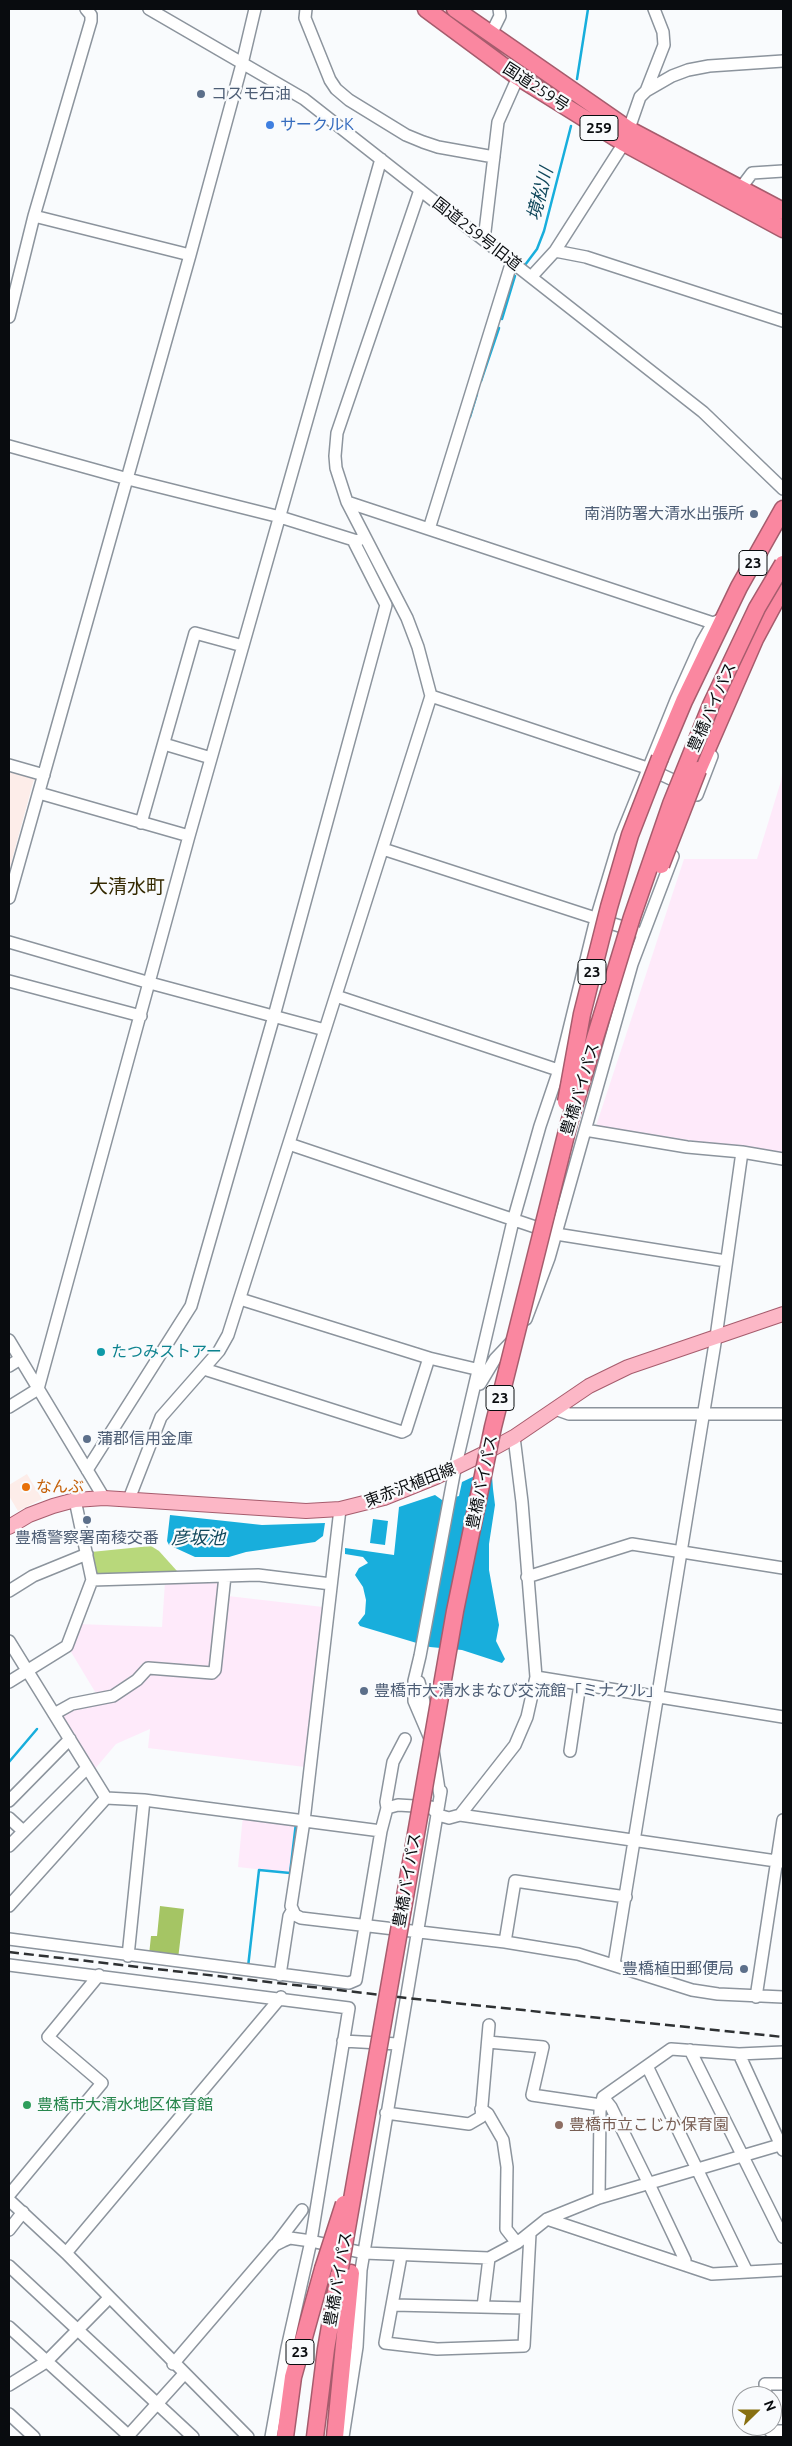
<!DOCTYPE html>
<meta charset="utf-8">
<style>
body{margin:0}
#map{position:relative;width:792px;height:2446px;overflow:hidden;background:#f9fbfd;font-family:Ubuntu,sans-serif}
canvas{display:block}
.frame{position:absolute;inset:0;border:10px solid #090c0f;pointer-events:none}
.north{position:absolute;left:732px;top:2386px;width:50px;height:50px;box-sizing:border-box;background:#f9fbfd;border:1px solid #999b9e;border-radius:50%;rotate:68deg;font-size:14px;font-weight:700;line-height:20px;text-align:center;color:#090c0f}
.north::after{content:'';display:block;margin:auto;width:18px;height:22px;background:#887011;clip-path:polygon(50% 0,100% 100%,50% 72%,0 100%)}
</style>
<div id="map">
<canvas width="792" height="2446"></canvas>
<div class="frame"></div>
<div class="north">N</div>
</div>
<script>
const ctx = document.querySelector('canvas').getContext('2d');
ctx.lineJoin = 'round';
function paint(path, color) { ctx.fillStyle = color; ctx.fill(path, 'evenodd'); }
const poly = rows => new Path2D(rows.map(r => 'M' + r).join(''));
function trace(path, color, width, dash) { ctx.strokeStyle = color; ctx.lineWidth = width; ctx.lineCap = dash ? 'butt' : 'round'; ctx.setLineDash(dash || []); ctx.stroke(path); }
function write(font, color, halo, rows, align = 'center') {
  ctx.font = font + ' Ubuntu,"Noto Sans JP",sans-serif'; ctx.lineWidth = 4.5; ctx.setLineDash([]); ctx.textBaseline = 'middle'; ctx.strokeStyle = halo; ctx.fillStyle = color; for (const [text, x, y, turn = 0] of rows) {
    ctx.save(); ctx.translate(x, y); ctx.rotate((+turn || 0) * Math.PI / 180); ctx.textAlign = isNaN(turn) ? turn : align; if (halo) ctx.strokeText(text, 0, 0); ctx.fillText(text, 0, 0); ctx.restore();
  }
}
paint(poly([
 [9,772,34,779,9,871],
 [27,1474,42,1499,18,1511,9,1496,9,1485]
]), '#fdede9');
paint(poly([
 [783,766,783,1154,596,1126,684,859,757,859,781,781],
 [165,1582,217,1583,219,1587,211,1667,208,1670,144,1664,137,1672,105,1693,97,1695,68,1647,77,1624,162,1627],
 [228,1596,323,1607,305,1767,148,1748,150,1729,116,1744,94,1770,60,1715,70,1709,101,1703,149,1672,216,1679,219,1675],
 [243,1815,296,1822,290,1873,238,1867]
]), '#feeafa');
paint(poly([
 [151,1546,159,1551,177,1571,167,1576,96,1576,91,1552]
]), '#b8d87b');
paint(poly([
 [160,1906,184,1909,178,1959,149,1955,151,1936,157,1936]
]), '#a5c564');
paint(poly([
 [483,1472,488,1473,492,1476,493,1489,495,1505,489,1544,489,1570,499,1625,496,1641,505,1659,502,1663,462,1650,430,1647,360,1626,358,1623,365,1614,366,1600,363,1587,355,1575,359,1568,368,1563,363,1557,345,1554,345,1548,394,1555,399,1507,435,1495,442,1500,459,1496,462,1482],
 [170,1515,262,1525,325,1523,323,1536,315,1542,246,1552,229,1557,195,1557,169,1545,167,1541],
 [373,1519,388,1521,385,1545,370,1543]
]), '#18aedc');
trace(poly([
 [577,79,588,9],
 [525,265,537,249,544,231,571,126],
 [502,319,515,276],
 [481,381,499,328],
 [470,417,477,394],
 [9,1762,37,1729],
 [248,1967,259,1870,290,1873,296,1823]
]), '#18aedc', 2.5);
const minor = poly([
 [149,9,304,99,703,412,783,489],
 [306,9,305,18,330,80,336,89,349,100,406,135,423,142,438,147,494,157],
 [491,34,500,16,499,9],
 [646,91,664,45,663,32,654,9],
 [740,189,752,173,783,171],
 [34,216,190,255],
 [484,240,498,122,518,77],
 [555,251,586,257,783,321],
 [532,276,555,251,624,143,640,97,646,91,672,76,688,70,709,66,783,61],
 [9,317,34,216,91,21,91,15,86,9],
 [9,446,128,479,280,517,357,541,359,540],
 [347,502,713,623],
 [429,529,512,261],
 [431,696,647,768,686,786],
 [164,744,211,758],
 [9,765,44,775],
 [39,793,189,836],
 [697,795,712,756],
 [141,823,195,633,243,646],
 [383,849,635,931],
 [9,898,190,255,242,64,255,9],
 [9,942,150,983,325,1030],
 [9,981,141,1016],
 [336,996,564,1072],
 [585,1130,687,1147,742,1152,783,1159],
 [289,1144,556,1234,726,1261],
 [240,1299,429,1358,480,1370],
 [526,1319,549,1258,632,964,673,856],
 [9,1340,104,1498],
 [9,1366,20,1359],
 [204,1369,402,1432,406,1430,429,1358],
 [480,1384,495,1359,514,1339],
 [9,1407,38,1389,189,836,381,159],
 [555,1409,569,1414,783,1414],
 [87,1470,191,1306,274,1016,386,605,353,540],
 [129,1499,161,1417,219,1351,228,1335,431,696,418,647,407,618,347,502,336,468,335,456,337,433,420,190],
 [340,1509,304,1821,291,1906,295,1915,301,1918,505,1942,578,1954,692,1990,718,1994,783,1997],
 [527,1577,632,1544,783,1568],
 [92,1580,258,1575,331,1584],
 [9,1591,33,1576,87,1554],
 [9,1641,106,1798,144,1800,381,1831],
 [536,1677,783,1717],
 [9,1682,67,1646,92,1580,75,1500],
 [419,1682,426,1710,434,1728],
 [54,1714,72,1704,113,1696,137,1680,148,1668,212,1673,215,1670,225,1576],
 [570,1751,580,1684],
 [440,1796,432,1743,414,1701,414,1681,420,1656,455,1469,513,1221,540,1126,559,1070,596,919,621,836,676,700,702,642,713,623,720,620],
 [9,1801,70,1739],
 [387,1808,398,1805,431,1807,438,1815,449,1818,460,1815,783,1862],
 [460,1815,515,1745,527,1717,536,1677,522,1502,514,1437],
 [9,1818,22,1830],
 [9,1846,87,1768],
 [9,1906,106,1798],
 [9,1939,349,1983,356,1980,381,1831,387,1808,386,1802,393,1762,405,1739],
 [505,1942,515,1881,626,1897],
 [128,1956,144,1800],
 [614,1964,716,1337,742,1152],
 [9,1965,349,2008,311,2241,287,2348,271,2437],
 [280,1975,289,1916,292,1911],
 [756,1997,783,1820],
 [343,2041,398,2044],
 [488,2042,543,2047,532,2095,601,2105],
 [690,2050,783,2237],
 [739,2054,783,2150],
 [647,2066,747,2272],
 [603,2097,611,2107,649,2184,685,2260,685,2265],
 [481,2109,488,2114,503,2140,507,2167,506,2229,517,2243],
 [386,2113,469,2124,481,2117,489,2025],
 [9,2195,102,2083,48,2037,99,1975],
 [599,2198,600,2111,603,2097,671,2049,739,2054,783,2052],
 [9,2200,66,2253,248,2437],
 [547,2219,712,2274,783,2270],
 [9,2230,23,2212],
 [277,2243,302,2210],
 [66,2253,281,1997],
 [401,2256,385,2343,437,2349,524,2346,530,2234],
 [9,2266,193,2437],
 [393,2305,525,2308],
 [483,2307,489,2258],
 [9,2327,129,2436],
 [173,2364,275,2245,283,2241,290,2238,311,2241,364,2253,489,2258,517,2243,547,2219,599,2198,783,2144],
 [9,2385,46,2362,109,2298],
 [766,2396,765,2384,783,2384],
 [9,2414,34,2437],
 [770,2431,783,2431],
 [127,2437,184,2374],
 [343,2437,357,2347,361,2270,441,1791]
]);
const major = poly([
 [9,1527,29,1515,53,1506,75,1500,104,1498,306,1511,340,1509,384,1498,436,1477,481,1455,514,1437,589,1386,628,1367,783,1314]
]);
const highway = poly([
 [426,9,518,77,624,143,783,229],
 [455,9,628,129,783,211],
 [660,758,684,701,739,587,783,509],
 [698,770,755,639,783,587],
 [285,2437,293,2377,323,2269],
 [315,2437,326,2349,340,2268],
 [335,2437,351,2273]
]);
trace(minor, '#8c949d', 14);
trace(major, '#a65c6d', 16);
trace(highway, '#a65c6d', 19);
trace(minor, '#fff', 11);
trace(major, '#fcb7c6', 14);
trace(highway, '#fa87a0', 16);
trace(poly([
 [9,1952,416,1999,783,2037]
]), '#2e3133', 2.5, [10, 5]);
const highwayBridge = poly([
 [661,865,698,770],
 [566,1102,582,1014,609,907,630,835,660,758],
 [340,2268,455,1611,493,1427,569,1123,632,917,671,804,711,705,757,608,783,564],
 [323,2269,344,2204]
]);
trace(highwayBridge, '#a65c6d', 19, []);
trace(highwayBridge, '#fa87a0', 16);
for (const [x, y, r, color] of [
 [201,94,5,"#5c6f8a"],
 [270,125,5,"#3f7fe0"],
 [754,514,5,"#5c6f8a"],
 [101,1352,5,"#0f9aa8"],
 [87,1439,5,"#5c6f8a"],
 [26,1487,5,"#e8710a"],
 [87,1520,5,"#5c6f8a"],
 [364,1691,5,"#5c6f8a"],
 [744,1969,5,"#5c6f8a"],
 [27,2105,5,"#2e9e5b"],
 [559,2125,5,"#8d6e63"]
]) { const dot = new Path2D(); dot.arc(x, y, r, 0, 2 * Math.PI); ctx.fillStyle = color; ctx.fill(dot); trace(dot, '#f9fbfd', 2); }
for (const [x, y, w] of [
 [599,128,38],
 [753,563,28],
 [592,972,28],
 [500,1398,28],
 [300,2352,28]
]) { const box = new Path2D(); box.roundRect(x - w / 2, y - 12.5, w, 25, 4); ctx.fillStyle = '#f9fbfd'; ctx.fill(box); trace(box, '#090c0f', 1); }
write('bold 15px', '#090c0f', null, [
 ["259",599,128],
 ["23",753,563],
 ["23",592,972],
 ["23",500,1398],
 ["23",300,2352]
]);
write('16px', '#090c0f', '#f9fbfd', [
 ["国道259号",536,87,33],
 ["国道259号旧道",477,234,38],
 ["豊橋バイパス",712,707,-66],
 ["豊橋バイパス",580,1089,-73],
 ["豊橋バイパス",482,1482,-78],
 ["東赤沢植田線",410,1485,-21],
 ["豊橋バイパス",407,1880,-80],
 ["豊橋バイパス",338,2279,-80]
]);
write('16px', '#4e5e75', '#f9fbfd', [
 ["コスモ石油",211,94],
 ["南消防署大清水出張所",744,514,"right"],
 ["蒲郡信用金庫",97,1439],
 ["豊橋警察署南稜交番",87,1538,"center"],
 ["豊橋市大清水まなび交流館「ミナクル」",374,1691],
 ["豊橋植田郵便局",734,1969,"right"]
], 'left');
write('16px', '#366cbe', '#f9fbfd', [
 ["サークルK",280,125]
], 'left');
write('16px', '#0d838f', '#f9fbfd', [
 ["たつみストアー",111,1352]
], 'left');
write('16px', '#c56008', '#f9fbfd', [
 ["なんぶ",36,1487]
], 'left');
write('16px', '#27864d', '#f9fbfd', [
 ["豊橋市大清水地区体育館",37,2105]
], 'left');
write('16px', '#785e54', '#f9fbfd', [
 ["豊橋市立こじか保育園",569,2125]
], 'left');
write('italic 18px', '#10475b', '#f9fbfd', [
 ["境松川",540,194,-75],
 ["彦坂池",198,1538]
]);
write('19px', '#342900', '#f9fbfd', [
 ["大清水町",127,887]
]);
</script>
